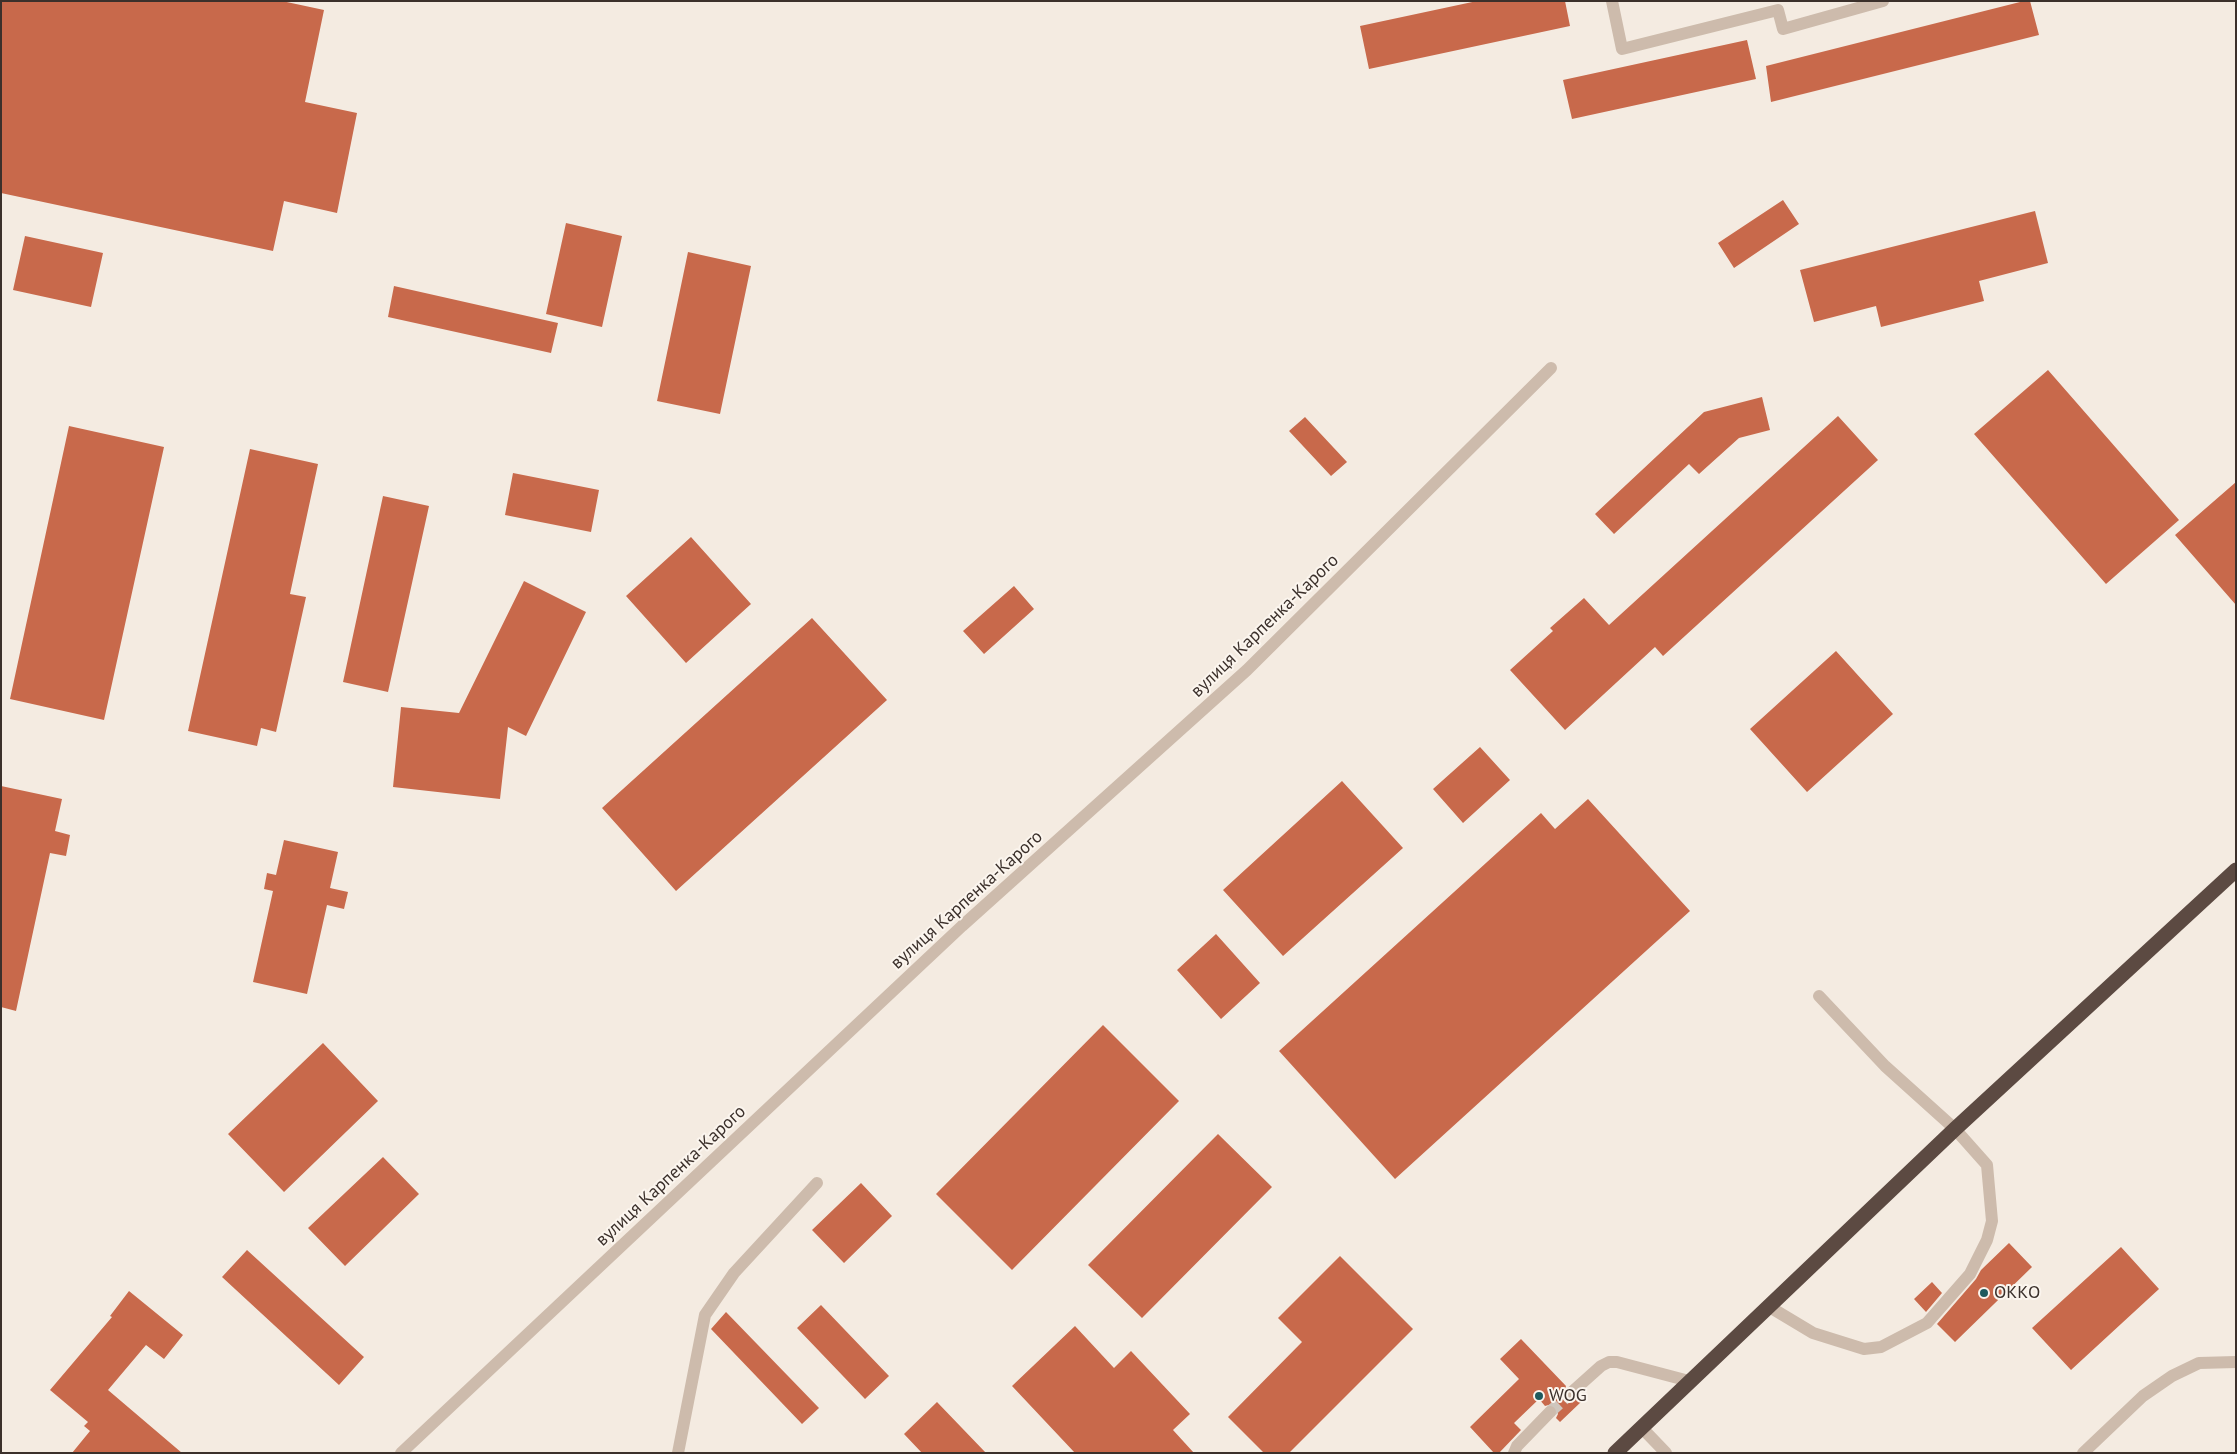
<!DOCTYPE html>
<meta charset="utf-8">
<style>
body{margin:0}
#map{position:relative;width:2237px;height:1454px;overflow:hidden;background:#f4ebe1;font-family:"PT Sans",sans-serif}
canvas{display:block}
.frame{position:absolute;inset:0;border:2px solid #3b302b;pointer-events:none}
</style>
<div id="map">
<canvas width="2237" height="1454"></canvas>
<div class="frame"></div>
</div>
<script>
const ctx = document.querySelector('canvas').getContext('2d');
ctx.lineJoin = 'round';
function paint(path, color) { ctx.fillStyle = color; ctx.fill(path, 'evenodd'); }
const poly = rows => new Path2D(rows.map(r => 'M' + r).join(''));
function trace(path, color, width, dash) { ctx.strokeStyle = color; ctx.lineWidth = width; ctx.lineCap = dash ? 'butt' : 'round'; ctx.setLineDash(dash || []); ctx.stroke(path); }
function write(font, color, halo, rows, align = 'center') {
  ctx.font = font + ' "PT Sans",sans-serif'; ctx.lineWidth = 4; ctx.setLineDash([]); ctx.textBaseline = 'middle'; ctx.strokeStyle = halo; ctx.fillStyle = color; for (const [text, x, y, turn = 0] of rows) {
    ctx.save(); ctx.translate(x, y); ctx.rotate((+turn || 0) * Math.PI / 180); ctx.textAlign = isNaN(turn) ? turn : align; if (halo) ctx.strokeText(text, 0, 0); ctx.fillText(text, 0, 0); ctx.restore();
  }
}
paint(poly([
 [1,1,282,1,324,10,305,102,357,113,337,213,284,201,273,251,1,193],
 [1477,1,1565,1,1570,26,1369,69,1360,26],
 [2024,1,2030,1,2039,35,1771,102,1766,66],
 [1747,40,1756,79,1572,119,1563,80],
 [1783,200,1799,224,1734,268,1718,243],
 [2035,211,2048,263,1979,281,1984,301,1881,327,1876,306,1814,322,1800,270],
 [566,223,622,236,602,327,546,314],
 [25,236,103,253,91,307,13,290],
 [688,252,751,266,720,414,657,401],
 [394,286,558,323,551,353,388,317],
 [2048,370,2179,520,2106,584,1974,434],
 [1762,397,1770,430,1739,438,1699,474,1689,464,1614,534,1595,514,1704,412],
 [1838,416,1878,460,1663,656,1655,647,1565,730,1510,670,1553,631,1550,628,1584,598,1609,625],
 [1305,417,1347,462,1331,476,1289,431],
 [69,426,164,447,104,720,10,699],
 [250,449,318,464,290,594,306,597,276,732,261,728,257,746,188,731],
 [513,473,599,490,591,532,505,515],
 [2236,482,2236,605,2175,535],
 [383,496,429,506,388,692,343,682],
 [691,537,751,604,686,663,626,596],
 [524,581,586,612,526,736,508,727,500,799,393,787,401,707,459,713],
 [1014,586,1034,609,984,654,963,631],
 [812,618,887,700,676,891,602,808],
 [1836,651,1893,714,1807,792,1750,729],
 [1480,747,1510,780,1463,823,1433,789],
 [1342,781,1403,848,1283,956,1223,890],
 [1,786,62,799,55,831,70,835,66,856,50,853,16,1011,1,1007],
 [1588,799,1690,911,1395,1179,1279,1051,1541,813,1555,829],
 [284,840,338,852,330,888,348,892,344,909,327,905,307,994,253,982,273,891,264,889,267,873,276,875],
 [1216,934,1260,983,1221,1019,1177,970],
 [1103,1025,1179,1101,1012,1270,936,1194],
 [323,1043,378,1101,284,1192,228,1134],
 [1218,1134,1272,1187,1142,1318,1088,1265],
 [383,1157,419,1194,345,1266,308,1228],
 [861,1183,892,1216,844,1263,812,1230],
 [2009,1243,2032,1267,1955,1342,1937,1324,1976,1279,1981,1270],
 [2121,1247,2159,1289,2071,1370,2032,1328],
 [247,1250,364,1357,339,1385,222,1277],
 [1340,1256,1413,1329,1289,1453,1264,1453,1228,1417,1302,1342,1278,1318],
 [1932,1282,1942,1293,1926,1312,1914,1299],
 [129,1291,183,1335,164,1359,146,1345,108,1390,182,1453,72,1453,90,1431,84,1426,88,1422,50,1390,112,1317,110,1316],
 [821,1305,889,1376,865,1399,797,1328],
 [726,1312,819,1408,802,1424,711,1329],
 [1075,1326,1114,1368,1131,1351,1190,1414,1173,1430,1194,1453,1075,1453,1012,1386],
 [1521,1339,1566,1386,1564,1393,1566,1398,1573,1400,1578,1398,1581,1402,1560,1422,1556,1418,1558,1414,1556,1407,1552,1404,1545,1406,1539,1399,1514,1423,1521,1430,1499,1453,1494,1453,1470,1427,1519,1379,1500,1359],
 [937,1402,986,1453,922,1453,904,1434]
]), '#c8694b');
trace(poly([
 [1550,1412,1572,1392]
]), '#cfc6bd', 12, [12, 6]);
trace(poly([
 [1612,1,1622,49,1778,10,1783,29,1883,1],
 [1768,1306,1813,1333,1864,1349,1881,1347,1927,1323,1970,1274,1987,1240,1992,1221,1987,1165,1955,1129,1885,1066,1819,996],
 [1572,1392,1601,1366,1609,1362,1617,1362,1689,1381],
 [1642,1428,1666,1453],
 [401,1453,962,926,1247,670,1551,368],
 [678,1453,705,1315,734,1273,817,1183],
 [1514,1453,1517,1446,1550,1412],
 [2083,1453,2143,1396,2172,1376,2199,1363,2236,1362]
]), '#cdbbac', 12);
trace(poly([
 [1615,1453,1955,1129,2236,870]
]), '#5c4a42', 15);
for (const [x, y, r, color] of [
 [1984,1293,5,"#1f5a5e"],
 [1539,1396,5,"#1f5a5e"]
]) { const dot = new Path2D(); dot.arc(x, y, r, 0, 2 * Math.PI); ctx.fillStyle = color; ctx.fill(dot); trace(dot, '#fbf5ee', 2); }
write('18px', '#3b302b', '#fbf5ee', [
 ["вулиця Карпенка-Карого",1265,626,-44],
 ["вулиця Карпенка-Карого",967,900,-42],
 ["вулиця Карпенка-Карого",671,1176,-43]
]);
write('18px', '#3b302b', '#fbf5ee', [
 ["ОККО",1994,1293],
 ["WOG",1549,1396]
], 'left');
</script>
